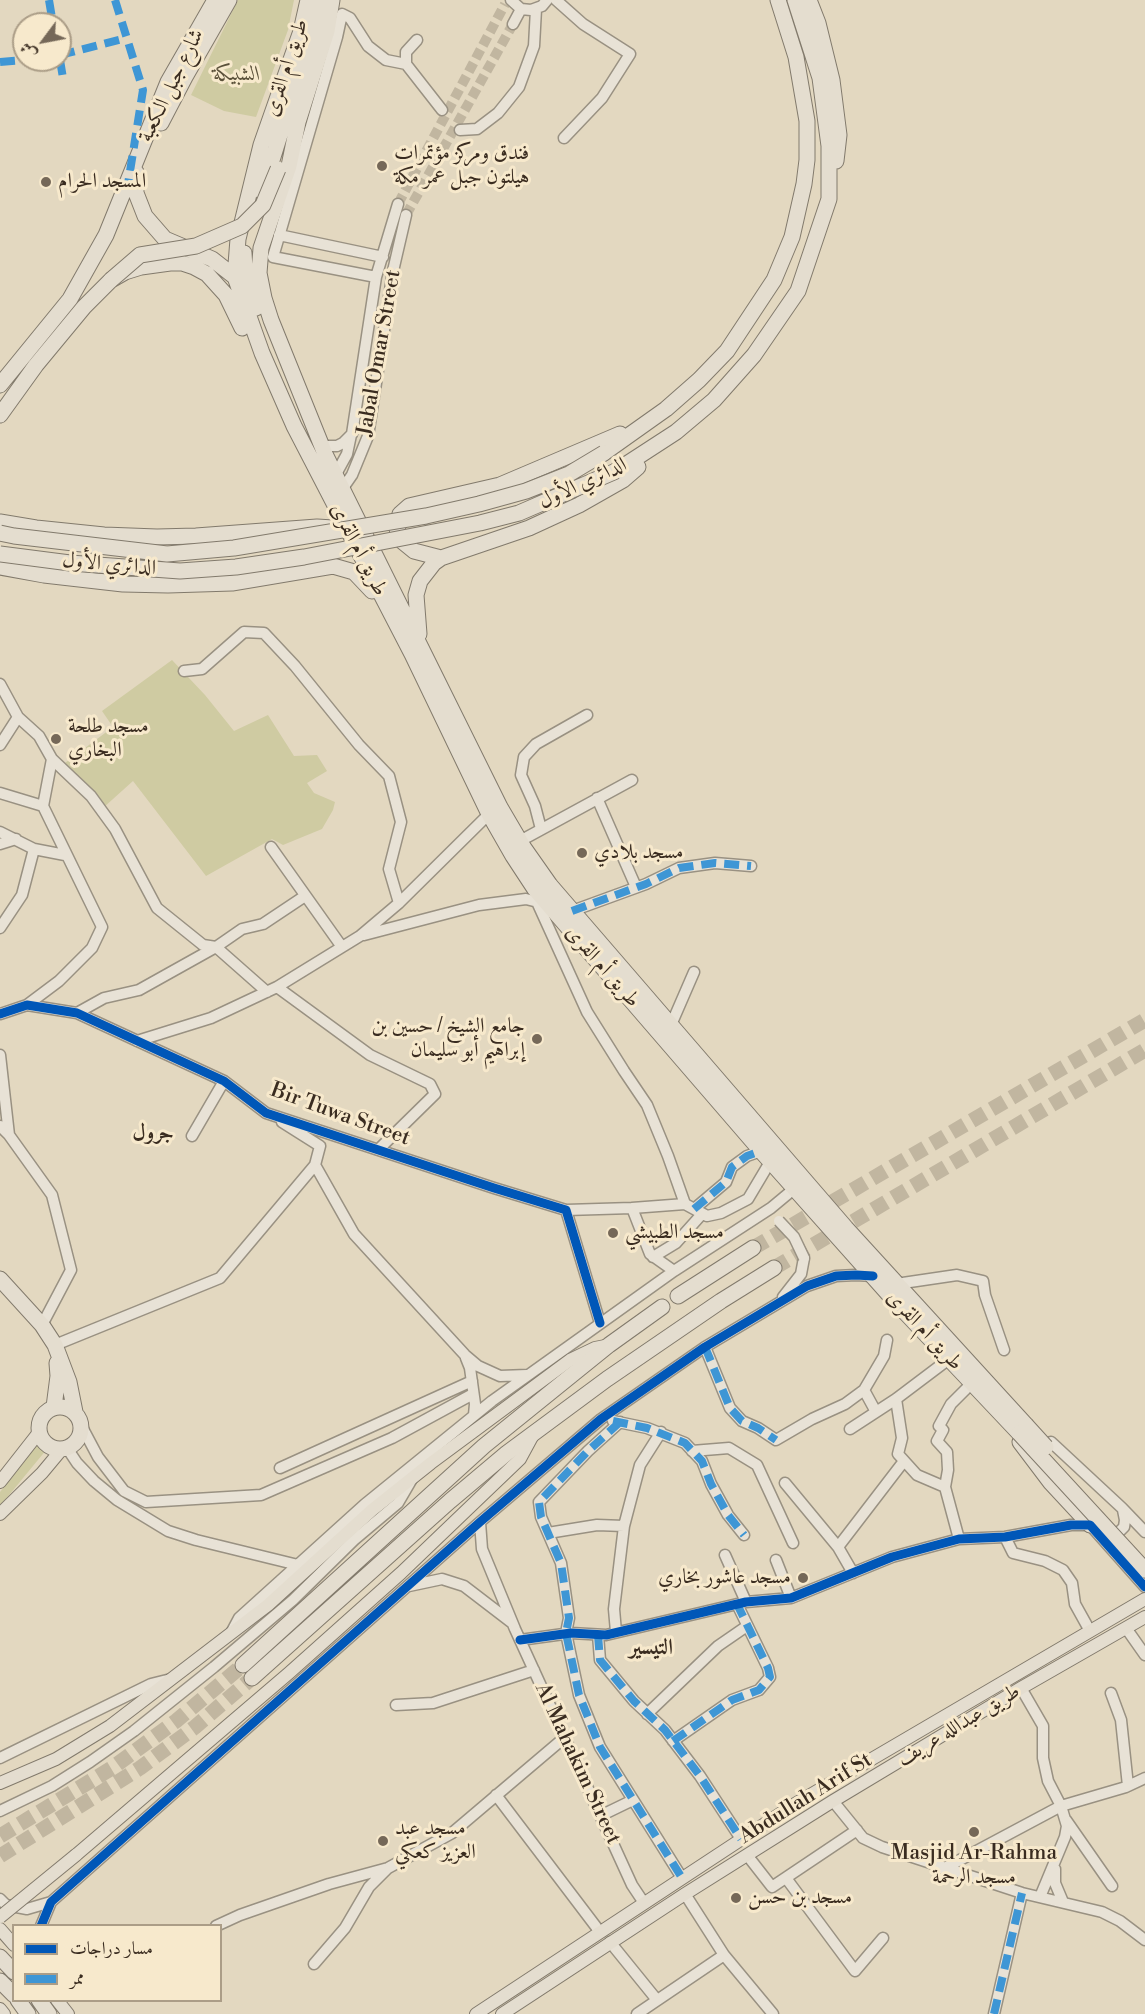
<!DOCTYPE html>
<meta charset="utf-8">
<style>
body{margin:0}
#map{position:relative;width:1145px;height:2014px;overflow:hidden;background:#e3d8c0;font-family:"Libre Bodoni",Amiri,serif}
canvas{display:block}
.legend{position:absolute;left:12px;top:1924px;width:210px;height:78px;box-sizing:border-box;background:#f7e9cc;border:2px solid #ab9d87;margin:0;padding:8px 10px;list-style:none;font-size:18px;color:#3a2c20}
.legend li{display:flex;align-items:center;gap:12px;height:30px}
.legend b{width:30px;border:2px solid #ab9d87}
.north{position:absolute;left:12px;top:12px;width:60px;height:60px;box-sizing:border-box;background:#f7e9cc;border:2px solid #ab9d87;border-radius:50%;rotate:238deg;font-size:16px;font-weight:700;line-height:24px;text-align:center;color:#3a2c20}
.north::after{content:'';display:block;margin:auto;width:21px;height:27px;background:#756858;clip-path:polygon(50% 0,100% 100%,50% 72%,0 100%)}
</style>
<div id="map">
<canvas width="1145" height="2014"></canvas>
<ul class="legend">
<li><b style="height:8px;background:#0057b8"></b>مسار دراجات</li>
<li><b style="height:8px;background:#3e96d5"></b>ممر</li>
</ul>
<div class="north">ش</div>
</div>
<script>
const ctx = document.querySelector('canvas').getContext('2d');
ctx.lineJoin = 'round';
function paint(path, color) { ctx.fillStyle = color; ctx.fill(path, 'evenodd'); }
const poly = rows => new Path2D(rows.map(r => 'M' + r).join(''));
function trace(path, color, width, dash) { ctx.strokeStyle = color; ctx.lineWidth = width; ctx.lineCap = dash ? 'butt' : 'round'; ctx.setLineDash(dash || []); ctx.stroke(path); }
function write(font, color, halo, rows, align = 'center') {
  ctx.font = font + ' "Libre Bodoni",Amiri,serif'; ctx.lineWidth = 6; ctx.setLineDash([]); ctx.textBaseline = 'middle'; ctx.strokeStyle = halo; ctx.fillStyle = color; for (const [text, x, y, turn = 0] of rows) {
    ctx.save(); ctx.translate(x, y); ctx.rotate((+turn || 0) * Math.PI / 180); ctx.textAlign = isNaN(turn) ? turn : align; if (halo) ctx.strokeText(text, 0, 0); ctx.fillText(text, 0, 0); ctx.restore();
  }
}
paint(poly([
 [238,0,294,0,288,30,256,117,224,111,191,95],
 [172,660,205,695,234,731,268,715,294,756,317,755,327,771,307,783,314,793,335,802,333,810,322,829,283,845,272,839,206,876,133,781,103,808,65,763,113,727,102,711],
 [38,1443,47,1449,0,1506,0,1492,19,1468,34,1445]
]), '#cfcba2');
trace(poly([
 [398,204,505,4],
 [406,215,513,24]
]), '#c1b6a0', 10, [10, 5]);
trace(poly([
 [753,1248,1145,1020],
 [774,1268,1145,1050],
 [0,1836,112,1768,176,1721,243,1665],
 [0,1856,140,1768,195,1727,252,1678]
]), '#c1b6a0', 15, [15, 8]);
const minor = poly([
 [511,0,521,9,531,10,542,6,547,0],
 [556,0,583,24,630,54,602,98,564,138],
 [513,24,521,9],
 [406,64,442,110],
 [460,130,477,129,498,113,519,87,534,46,536,9],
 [279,235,383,257],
 [376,277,273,257,337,37,342,14,350,18,368,46,386,60,406,64,406,52,417,40],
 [323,446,337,446,343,443,352,434,376,277,398,204],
 [336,474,347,454,351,435],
 [343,488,352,475,368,436,393,271,406,215],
 [184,671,202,669,244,632,264,633,295,666,359,745,389,776,401,822,389,869,399,903],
 [0,684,18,717,39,736,52,759,91,796,115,829,157,908,203,945,216,947,267,992],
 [0,745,18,717],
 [0,793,43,806],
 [597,798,636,887],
 [541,829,535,806,521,775,524,757,536,744,587,715],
 [0,832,34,849],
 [520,841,632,780],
 [0,844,16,839],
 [271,847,342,947],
 [537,902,587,1012,624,1071,647,1105,668,1156,685,1204,707,1216,721,1213,748,1199,770,1162],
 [572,911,646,884,679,868,715,863,751,866],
 [0,928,22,895,34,849,65,855],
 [364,935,479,905,526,899,542,903],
 [277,987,370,1055,430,1084,435,1094,378,1150],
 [27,1005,59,981,92,948,102,927,43,806,52,759],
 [77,1013,104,998,139,990,216,947,242,929,263,924,305,896],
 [0,1014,27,1005,77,1013,224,1081,266,1113,494,1188,566,1210,600,1323],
 [671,1025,694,972],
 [137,1041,211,1018,277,987,360,936,399,903,489,814],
 [0,1055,9,1135],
 [282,1122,320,1146,315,1165,354,1234,465,1355,478,1366,500,1376,527,1375],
 [0,1126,9,1135,52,1195,71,1270,42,1325],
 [192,1136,224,1081],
 [632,1208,685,1204],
 [694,1209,726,1182,732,1167,747,1156,761,1151],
 [566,1210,632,1208,650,1254,674,1271],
 [653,1257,676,1243,702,1214],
 [896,1284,957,1275,983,1281,985,1295,1004,1350],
 [783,1297,801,1274,804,1258],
 [55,1345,220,1278,315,1165],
 [705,1347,730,1408,742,1421,758,1428,776,1440,812,1419,845,1404,864,1390,876,1412],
 [466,1358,470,1368,475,1404,474,1415],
 [864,1390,884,1356,887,1340],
 [896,1399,902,1438,898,1454,917,1475,945,1487,959,1539],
 [613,1421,647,1428,685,1443,702,1461,711,1484,728,1515,744,1535],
 [620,1422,588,1451,539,1502,541,1517,561,1563,569,1618,566,1633,579,1695,600,1747,682,1878],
 [81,1425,98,1457,124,1491,146,1502,261,1495,392,1438,473,1394],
 [850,1429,896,1399,949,1359],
 [1051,1442,1122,1508,1145,1532],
 [67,1448,77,1463,94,1481,117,1500,168,1531,196,1540,298,1565],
 [692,1451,729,1448,757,1465,793,1543],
 [280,1468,472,1381],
 [785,1483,838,1547,853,1573],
 [945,1487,948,1470,947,1452,937,1441,943,1430,939,1426,951,1404,972,1383],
 [480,1522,482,1549,515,1629,632,1885,644,1903],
 [548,1533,597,1525,624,1526],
 [1107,1536,1118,1533,1124,1527,1125,1520,1123,1510],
 [1005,1537,1013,1553,1045,1561,1063,1570,1072,1583,1075,1604,1090,1631],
 [838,1547,904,1461],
 [725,1555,746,1602],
 [776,1560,791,1598],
 [409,1586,442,1579,464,1586,511,1622],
 [1126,1628,1145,1655],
 [616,1632,614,1609,624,1526,640,1465,661,1432],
 [231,1633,239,1618,364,1505,492,1401,674,1271,771,1208,795,1188],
 [598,1635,600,1660,634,1701,665,1730,700,1776,741,1839],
 [520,1640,571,1633,606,1635,746,1602,791,1598,892,1557,959,1539,1005,1537,1071,1525,1090,1525,1145,1587],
 [1021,1688,1043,1726,1043,1758,1048,1781,1061,1806,1067,1826,1065,1837,1040,1897],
 [1111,1693,1121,1720,1128,1786],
 [396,1705,433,1703,534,1670],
 [647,1714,718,1646,747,1626],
 [673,1741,732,1700,759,1690,770,1677,768,1668,737,1604],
 [0,1758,151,1684,171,1679],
 [496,1795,600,1932],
 [833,1801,863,1838,882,1847,1022,1893,1102,1912,1120,1921,1145,1940],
 [0,1811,52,1786,90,1762,134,1731,214,1667,293,1600,354,1540,398,1503,412,1479],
 [600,1816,633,1800],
 [1066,1820,1112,1886],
 [747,1855,772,1887,857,1830],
 [943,1869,1061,1806,1126,1787,1145,1778],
 [1055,1869,1055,1883,1063,1902],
 [786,1878,855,1971,883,1938],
 [685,1894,724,1955,773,2014],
 [0,1899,6,1905,27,1909,51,1902],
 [41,1926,51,1902,480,1522,601,1419,705,1347,807,1286,836,1276,856,1275,873,1276],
 [216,1926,240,1915,329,1884,388,1868,452,1833,564,1738],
 [610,1942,657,2000],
 [314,1964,345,1928,369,1887,387,1869],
 [637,2014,724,1955],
 [994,2014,1022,1893]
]);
const major = poly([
 [0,1482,40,1431],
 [0,1514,42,1473,62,1449],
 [0,1783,56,1759,110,1726,268,1605,372,1510,431,1463,570,1360,595,1348,605,1346],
 [76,1855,289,1673,401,1573,520,1459,533,1435],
 [0,1929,14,1945],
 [57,2000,68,2014],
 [0,2009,4,2014],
 [476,2014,795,1804,1145,1599],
 [502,2014,685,1894,833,1801,1021,1688,1145,1617]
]);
const highway = poly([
 [308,0,301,31,261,145,238,239,235,277,262,353,294,426,412,654,489,814,513,856,534,888,761,1151,900,1307,1019,1433],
 [332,0,327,31,298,122,289,166,261,248,259,273,264,298,271,320,325,454,500,807,524,848,550,885,846,1228,1026,1425],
 [809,0,818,23,832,80,839,135,836,161],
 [161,123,185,77,229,0],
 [136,172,136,193,145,216,165,239,212,259,235,277],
 [262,192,318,14,319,0],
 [244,253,245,268,256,308],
 [0,385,70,299,106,235,168,82,215,0],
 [0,415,36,365,84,307,111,280,125,272,141,267,170,263,182,263,194,267,207,274,226,295,242,328],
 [604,453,666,409,699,380,727,351,774,280,792,237,804,184,807,160,807,121,796,57,778,0],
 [616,471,676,432,714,400,754,355,798,291,829,199,829,146,820,78,795,0],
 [0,522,36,528,104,535,157,537,196,536,317,527,333,528],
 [441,558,414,551,403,542,397,529,400,514,409,506,500,485,620,434],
 [0,567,44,575,123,584,168,585,232,583,333,566,354,572,372,591],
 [419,634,416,595,420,581,434,563,441,558,529,528,579,505,623,480,638,467],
 [0,1279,42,1325,55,1345,69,1382,75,1412],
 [678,1296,753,1248],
 [54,1407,58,1376,57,1363],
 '39 1428a21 21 0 1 1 42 0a21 21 0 1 1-42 0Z',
 [1020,1442,1051,1483,1090,1525],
 [243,1665,484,1446,609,1345,662,1307],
 [252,1678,450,1501,507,1453,607,1379,721,1301,774,1268],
 [0,1957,14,1972],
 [0,1981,14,1995],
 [18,2000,28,2014],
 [39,2000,49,2014]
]);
trace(minor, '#999182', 13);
trace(major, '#827a6c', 14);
trace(highway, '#827a6c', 17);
trace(minor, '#e8e2d6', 10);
trace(major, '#e4ddcf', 12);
trace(highway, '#e4ddcf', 15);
const minorBridge = poly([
 [779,1221,794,1237,804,1258]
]);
const majorBridge = poly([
 [0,1917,76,1855]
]);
const highwayBridge = poly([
 [111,280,140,255,196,246,242,226,263,205,278,169],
 [0,533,14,536,167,554,234,548,426,516,479,504,526,491,569,474,604,453],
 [0,554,70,563,180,571,236,567,304,557,480,523,519,513,616,471],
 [1026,1425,1046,1447],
 [1019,1433,1145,1570]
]);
trace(minorBridge, '#999182', 13, []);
trace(majorBridge, '#827a6c', 14, []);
trace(highwayBridge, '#827a6c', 17, []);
trace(minorBridge, '#e8e2d6', 10);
trace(majorBridge, '#e4ddcf', 12);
trace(highwayBridge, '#e4ddcf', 15);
trace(poly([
 [49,0,53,24],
 [115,0,143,90,128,184],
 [60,55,126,38],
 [60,60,63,78],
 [0,62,25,60],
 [572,911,646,884,679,868,715,863,751,866],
 [694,1209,726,1182,732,1167,747,1156,761,1151],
 [705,1347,730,1408,742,1421,758,1428,776,1440],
 [613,1421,647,1428,685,1443,702,1461,711,1484,728,1515,744,1535],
 [620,1422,588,1451,539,1502,541,1517,561,1563,569,1618,566,1633,579,1695,600,1747,682,1878],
 [598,1635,600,1660,634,1701,665,1730,700,1776,741,1839],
 [673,1741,732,1700,759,1690,770,1677,768,1668,737,1604],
 [994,2014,1022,1893]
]), '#3e96d5', 8, [15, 8]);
trace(poly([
 [0,1014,27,1005,77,1013,224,1081,266,1113,494,1188,566,1210,600,1323],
 [520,1640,571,1633,606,1635,746,1602,791,1598,892,1557,959,1539,1005,1537,1071,1525,1090,1525,1145,1587],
 [41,1926,51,1902,480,1522,601,1419,705,1347,807,1286,836,1276,856,1275,873,1276]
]), '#0057b8', 9);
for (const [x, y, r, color] of [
 [382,166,6,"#756858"],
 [46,182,6,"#756858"],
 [56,739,6,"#756858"],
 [582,853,6,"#756858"],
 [537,1039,6,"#756858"],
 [613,1233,6,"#756858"],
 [803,1578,6,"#756858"],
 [974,1832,6,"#756858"],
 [383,1841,6,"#756858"],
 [736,1898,6,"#756858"]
]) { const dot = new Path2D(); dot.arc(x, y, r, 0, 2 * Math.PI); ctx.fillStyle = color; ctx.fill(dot); trace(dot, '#f7e9cc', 2); }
write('21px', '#3a2c20', '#f7e9cc', [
 ["طريق أم القرى",287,68,-72],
 ["شارع جبل الكعبة",172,86,-64],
 ["Jabal Omar Street",380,353,-80],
 ["الدائري الأول",583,484,-25],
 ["طريق أم القرى",358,550,63],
 ["الدائري الأول",109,565,5],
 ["طريق أم القرى",602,967,49],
 ["Bir Tuwa Street",340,1115,20],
 ["طريق أم القرى",924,1331,47],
 ["طريق عبدالله عريف",959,1726,-31],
 ["Al Mahakim Street",577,1764,65],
 ["Abdullah Arif St",806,1799,-32]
]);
write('italic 21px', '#5b513a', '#f7e9cc', [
 ["الشبيكة",237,75]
]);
write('21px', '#3a2c20', '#f7e9cc', [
 ["فندق ومركز مؤتمرات",394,154],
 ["هيلتون جبل عمر مكة",394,178],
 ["المسجد الحرام",58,182],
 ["مسجد طلحة",68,727],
 ["البخاري",68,751],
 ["مسجد بلادي",594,853],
 ["جامع الشيخ / حسين بن",525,1027,"right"],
 ["إبراهيم أبو سليمان",525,1051,"right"],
 ["مسجد الطبيشي",625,1233],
 ["مسجد عاشور بخاري",791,1578,"right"],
 ["مسجد عبد",395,1829],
 ["العزيز كعكي",395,1853],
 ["Masjid Ar-Rahma",974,1854,"center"],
 ["مسجد الرحمة",974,1878,"center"],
 ["مسجد بن حسن",748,1898]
], 'left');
write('bold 22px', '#3a2c20', '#f7e9cc', [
 ["جرول",153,1134],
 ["التيسير",651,1649]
]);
</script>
